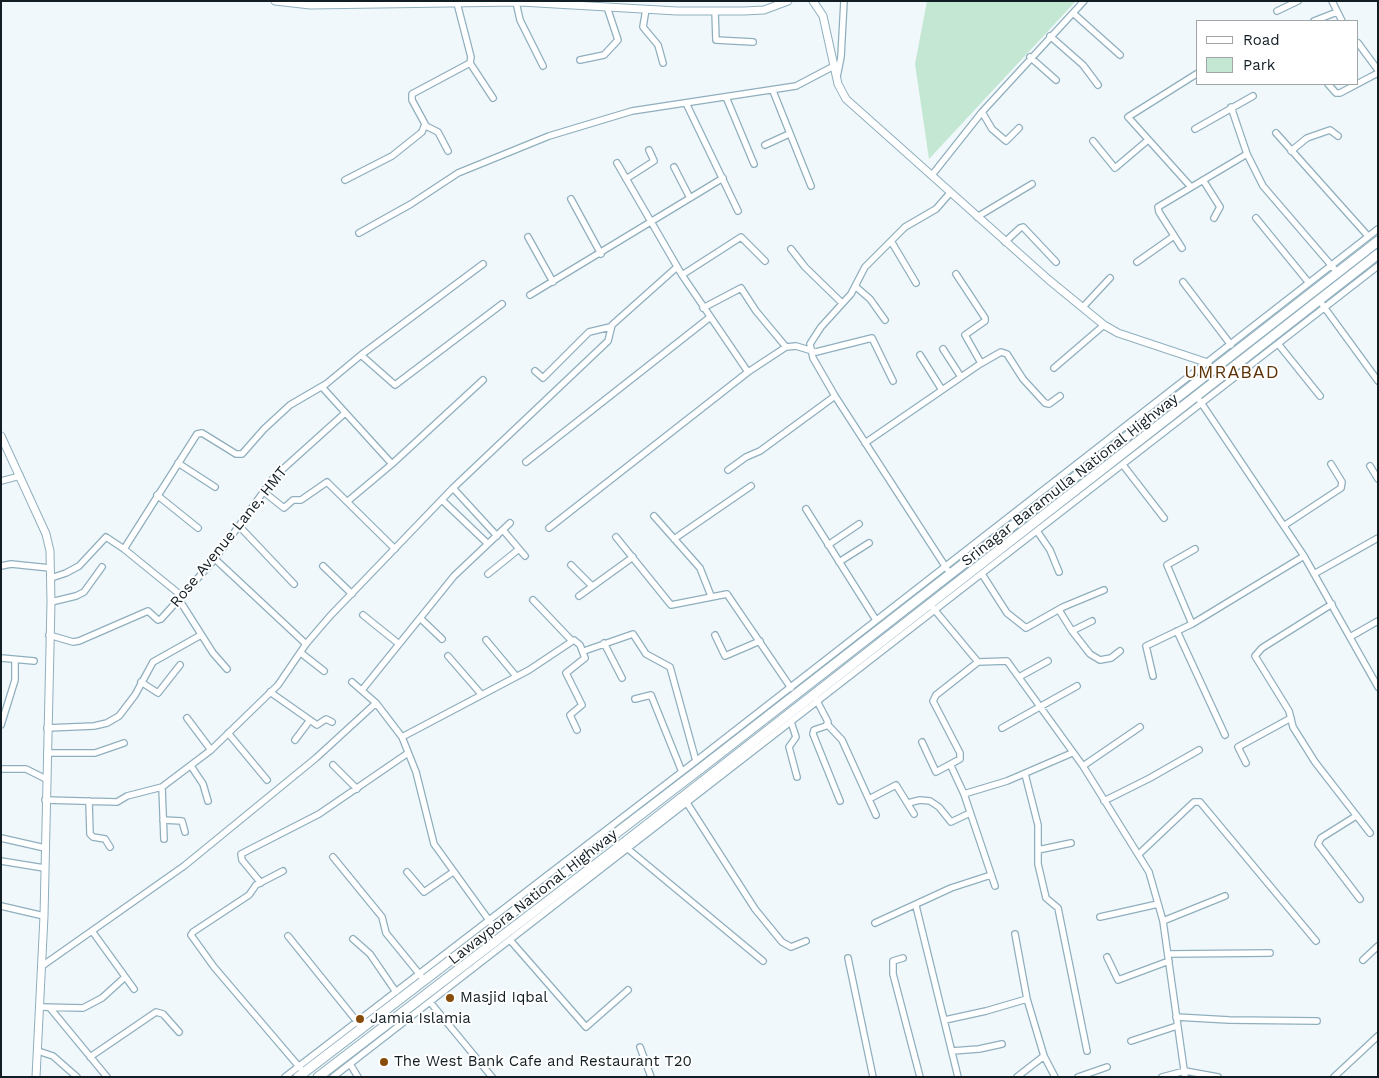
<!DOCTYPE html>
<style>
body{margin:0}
#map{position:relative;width:1379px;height:1078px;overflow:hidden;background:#f1f8fb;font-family:"Work Sans",sans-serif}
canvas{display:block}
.frame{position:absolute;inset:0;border:2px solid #121e24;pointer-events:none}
.legend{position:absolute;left:1196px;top:20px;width:162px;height:65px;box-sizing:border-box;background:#fff;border:1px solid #a0a5a7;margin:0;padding:6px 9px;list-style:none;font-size:15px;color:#121e24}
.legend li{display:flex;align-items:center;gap:10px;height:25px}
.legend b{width:25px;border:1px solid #a0a5a7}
</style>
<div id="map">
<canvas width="1379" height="1078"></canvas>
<div class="frame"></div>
<ul class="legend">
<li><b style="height:6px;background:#fff"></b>Road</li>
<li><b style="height:14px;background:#c3e7d3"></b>Park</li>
</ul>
</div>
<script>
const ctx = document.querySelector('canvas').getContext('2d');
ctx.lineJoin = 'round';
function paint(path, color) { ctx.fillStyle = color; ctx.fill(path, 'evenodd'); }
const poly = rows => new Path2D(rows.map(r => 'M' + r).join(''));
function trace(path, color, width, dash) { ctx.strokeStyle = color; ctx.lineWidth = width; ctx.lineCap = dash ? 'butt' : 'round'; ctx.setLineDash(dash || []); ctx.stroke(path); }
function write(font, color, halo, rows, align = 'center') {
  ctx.font = font + ' "Work Sans",sans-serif'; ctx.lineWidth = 4; ctx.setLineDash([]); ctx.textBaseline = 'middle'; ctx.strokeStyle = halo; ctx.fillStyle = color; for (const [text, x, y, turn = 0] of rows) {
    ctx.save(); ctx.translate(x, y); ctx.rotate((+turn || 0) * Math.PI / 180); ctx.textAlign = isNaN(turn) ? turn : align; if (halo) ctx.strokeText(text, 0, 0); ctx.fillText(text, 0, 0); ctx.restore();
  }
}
paint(poly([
 [927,1,1076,1,929,159,915,64]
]), '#c3e7d3');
const minor = poly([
 [1332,1,1342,21],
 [516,2,520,20,543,66],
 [646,9,643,27,658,45,663,63],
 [715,11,716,40,753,42],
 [1277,11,1298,1],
 [1073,13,1120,55],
 [1314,21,1337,12],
 [1050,36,1083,65,1098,85],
 [1358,43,1378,70],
 [1030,57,1056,80],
 [580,60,604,55,618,40,607,7],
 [470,63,493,98],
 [837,77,841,57,844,1],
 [1328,84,1336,93,1340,93,1378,73],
 [773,91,811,186],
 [726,97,754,164],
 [686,103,738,211],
 [1231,107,1247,154,1263,186,1337,272],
 [982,112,992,129,1006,141,1019,128],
 [426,126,438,132,448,151],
 [1195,129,1253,96],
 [1276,133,1368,236],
 [1093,141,1115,168,1148,140],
 [765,145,789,134],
 [1291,151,1307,138,1330,130,1338,136],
 [617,163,682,275,748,372],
 [674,167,690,198],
 [932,175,982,112,1084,1],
 [626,179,654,161,649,150],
 [345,180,392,156,422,132,425,124,412,100,412,94,470,63,471,57,457,3],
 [1203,180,1220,207,1214,218],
 [1191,187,1128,117,1198,73],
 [571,199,601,254],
 [977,217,1032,184],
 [1256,218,1309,283],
 [359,233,411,204,458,173,549,136,632,111,796,86,834,66],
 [528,237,553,282],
 [891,241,916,283],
 [1005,242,1020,228,1023,227,1056,262],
 [1182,248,1159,212,1158,207,1247,154],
 [791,249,805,267,842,303],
 [1137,262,1174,236],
 [956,274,985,318,985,321,965,335,981,363],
 [682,275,741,237,765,261],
 [1183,282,1231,345],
 [855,286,870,299,885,320],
 [530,295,723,178],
 [1319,300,1378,381],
 [1083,307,1110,278],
 [703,308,741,288,756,311,786,347],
 [1279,345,1320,396],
 [943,349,961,377],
 [361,355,395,385,502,304],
 [920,355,942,390],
 [1054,368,1104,325],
 [535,371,543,378,589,332,610,327],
 [322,387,392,464],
 [1200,401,1304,556,1378,687],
 [865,443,980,364,1001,352,1007,354,1023,379,1045,403,1049,404,1060,396],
 [526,462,709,318],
 [178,463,215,487],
 [1123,465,1164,518],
 [1370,466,1378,479],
 [728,470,746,457,760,451,835,396],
 [1,481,20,476],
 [453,488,497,536],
 [264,492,284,508,293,500,301,500,327,482,395,549],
 [157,495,198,528],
 [442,500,488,544],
 [348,501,392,464,483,380],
 [806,509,876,620],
 [654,516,700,568,711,596],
 [1285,525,1341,488,1342,482,1331,464],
 [240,527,294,584],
 [549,528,748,372,786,347,796,346,816,352,872,338,893,381],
 [503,530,525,556],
 [1037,531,1050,550,1059,572],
 [616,537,671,605,727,594,791,688],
 [674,539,751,486],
 [828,545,859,524],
 [124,549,197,434,202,433,236,454,242,454,264,429,290,405,326,384,361,355,483,264],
 [215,559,306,644],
 [839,562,869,543],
 [571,565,592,586],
 [1,566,11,564,50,568],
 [323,566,352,594],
 [947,569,835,396,813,358,810,344,821,327,851,294,865,267,905,227,936,209,950,193],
 [488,574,519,549],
 [982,574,1007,613,1026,628,1063,607,1104,590],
 [1314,574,1378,538],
 [51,578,66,573,79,566,106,537,124,549,183,597],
 [579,596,633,557],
 [533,600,572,641],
 [180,601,213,653,227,669],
 [51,602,76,596,84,592,102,567],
 [1332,604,1262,648,1255,656,1289,711,1293,727,1315,762,1370,833],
 [933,608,978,662,1007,661,1083,766,1149,872,1163,921,1185,1077],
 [1059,610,1072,631,1090,654,1100,660,1111,658,1120,651],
 [363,615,399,644],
 [420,618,442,639],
 [1192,624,1167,565,1195,549],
 [1072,631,1092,621],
 [1177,631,1225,735],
 [49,635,73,642,79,641,148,611,158,620,161,619,215,559,274,477,345,413],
 [715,635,725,656,760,641],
 [1350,637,1378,621],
 [486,640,516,676],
 [604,643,622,678],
 [584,651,633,634,646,654,670,667,696,761],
 [301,653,324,671],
 [448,656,481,694],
 [1,658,34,661],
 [1153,676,1146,646,1192,624,1304,556],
 [1019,677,1048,661],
 [141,682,158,693,180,665],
 [352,682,376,703,402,737,416,772,434,844,491,923],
 [362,690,454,576,510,523],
 [270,692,317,725,326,719,332,722],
 [635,699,651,695,682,772],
 [816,699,828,722,826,726,814,730,813,734,840,801],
 [187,718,211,750],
 [791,722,796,737,789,747,797,777],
 [827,724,842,740,876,815],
 [1,725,15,680,15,660],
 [47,728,94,726,107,723,119,716,135,695,153,662,201,635],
 [1002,728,1077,686],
 [228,733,267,780],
 [402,737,529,670,574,640,580,645,585,658,566,673,582,705,570,715,577,730],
 [295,740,310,720],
 [922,742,936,772,960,759,960,753,933,701,936,695,978,662],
 [47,753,95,753,124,743],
 [1246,763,1238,747,1291,718],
 [333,765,357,789],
 [191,766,203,784,208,801],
 [951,766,964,794,995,886],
 [1083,766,1140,727],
 [1,769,26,769,46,779],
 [1025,774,1038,825,1038,864,1046,898,1058,908,1087,1051],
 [162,787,164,839],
 [964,794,1007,781,1072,753],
 [869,799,896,785,914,814],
 [45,800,117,802,127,796,162,787,211,750,278,685,306,644,330,616,453,488,608,341,612,325,677,267],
 [89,801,90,834,93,837,105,839,110,847],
 [1104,801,1150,778,1199,750],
 [687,803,755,909,782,942,791,947,806,941],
 [908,803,920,800,930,801,939,807,951,822,970,813],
 [1356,816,1321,838,1318,844,1360,899],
 [163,820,182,821,185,832],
 [1,838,45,848],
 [628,849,763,961],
 [1038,850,1071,843],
 [1139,854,1194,802,1200,802,1316,941],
 [333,857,382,917,386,933,421,976],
 [1,861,44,868],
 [283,871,256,885,249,895,193,932,191,935,214,967,301,1069],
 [407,872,424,892,453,872],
 [261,883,242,860,241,854,319,814,408,753],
 [1,906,44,916],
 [916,906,958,1077],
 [1100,917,1158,904],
 [1163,921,1225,896],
 [875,923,951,888,991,875],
 [92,931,134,989],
 [1015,934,1027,999,1044,1056,1055,1077],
 [288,936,359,1024],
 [353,939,370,954,396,992],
 [510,940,586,1027,628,990],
 [1168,954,1270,953],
 [1107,957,1118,980,1169,961],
 [848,958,873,1077],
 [903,958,893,961,893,974,920,1077],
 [1363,960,1378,946],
 [42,966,184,866,316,758,376,703],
 [430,1002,492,1077],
 [41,1007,83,1008,102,998,124,978],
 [50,1008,107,1077],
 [1176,1017,1229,1020,1317,1021],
 [945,1020,986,1011,1027,999],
 [1131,1041,1177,1026],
 [640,1047,651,1077],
 [38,1051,53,1056,77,1077],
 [952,1051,979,1049,1002,1044],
 [90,1057,156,1012,163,1014,179,1032],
 [350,1064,358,1077],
 [285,1077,696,761,1378,229],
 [333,1077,1378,266],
 [1017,1077,1044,1056],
 [1078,1077,1107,1067],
 [1162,1077,1185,1071,1218,1077],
 [1334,1077,1378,1036]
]);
const tertiary = poly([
 [275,1,310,5,520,2,677,11,744,11,764,10,788,1],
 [813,1,823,16,838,84,846,99,1049,280,1104,325,1118,333,1208,363],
 [1,436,46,534,50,551,51,602,44,916,36,1077]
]);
const trunk = poly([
 [298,1077,700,769,1378,241],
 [318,1077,625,842,1378,254]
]);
trace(minor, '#8fafbe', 8);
trace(tertiary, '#8fafbe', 9);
trace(trunk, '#8fafbe', 11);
trace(minor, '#fff', 5.5);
trace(tertiary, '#fff', 7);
trace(trunk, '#fff', 9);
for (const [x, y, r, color] of [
 [450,998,5,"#884c0a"],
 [360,1019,5,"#884c0a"],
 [384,1062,5,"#884c0a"]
]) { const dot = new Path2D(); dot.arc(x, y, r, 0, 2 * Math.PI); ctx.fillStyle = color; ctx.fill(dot); trace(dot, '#fff', 2); }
write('15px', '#121e24', '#fff', [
 ["Srinagar Baramulla National Highway",1070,480,-38],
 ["Rose Avenue Lane, HMT",229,537,-51],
 ["Lawaypora National Highway",533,897,-38]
]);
write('15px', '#121e24', '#fff', [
 ["Masjid Iqbal",460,998],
 ["Jamia Islamia",370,1019],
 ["The West Bank Cafe and Restaurant T20",394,1062]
], 'left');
ctx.letterSpacing = '1px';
write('18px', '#5c3207', '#fff', [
 ["UMRABAD",1232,373]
]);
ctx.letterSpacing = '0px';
</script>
